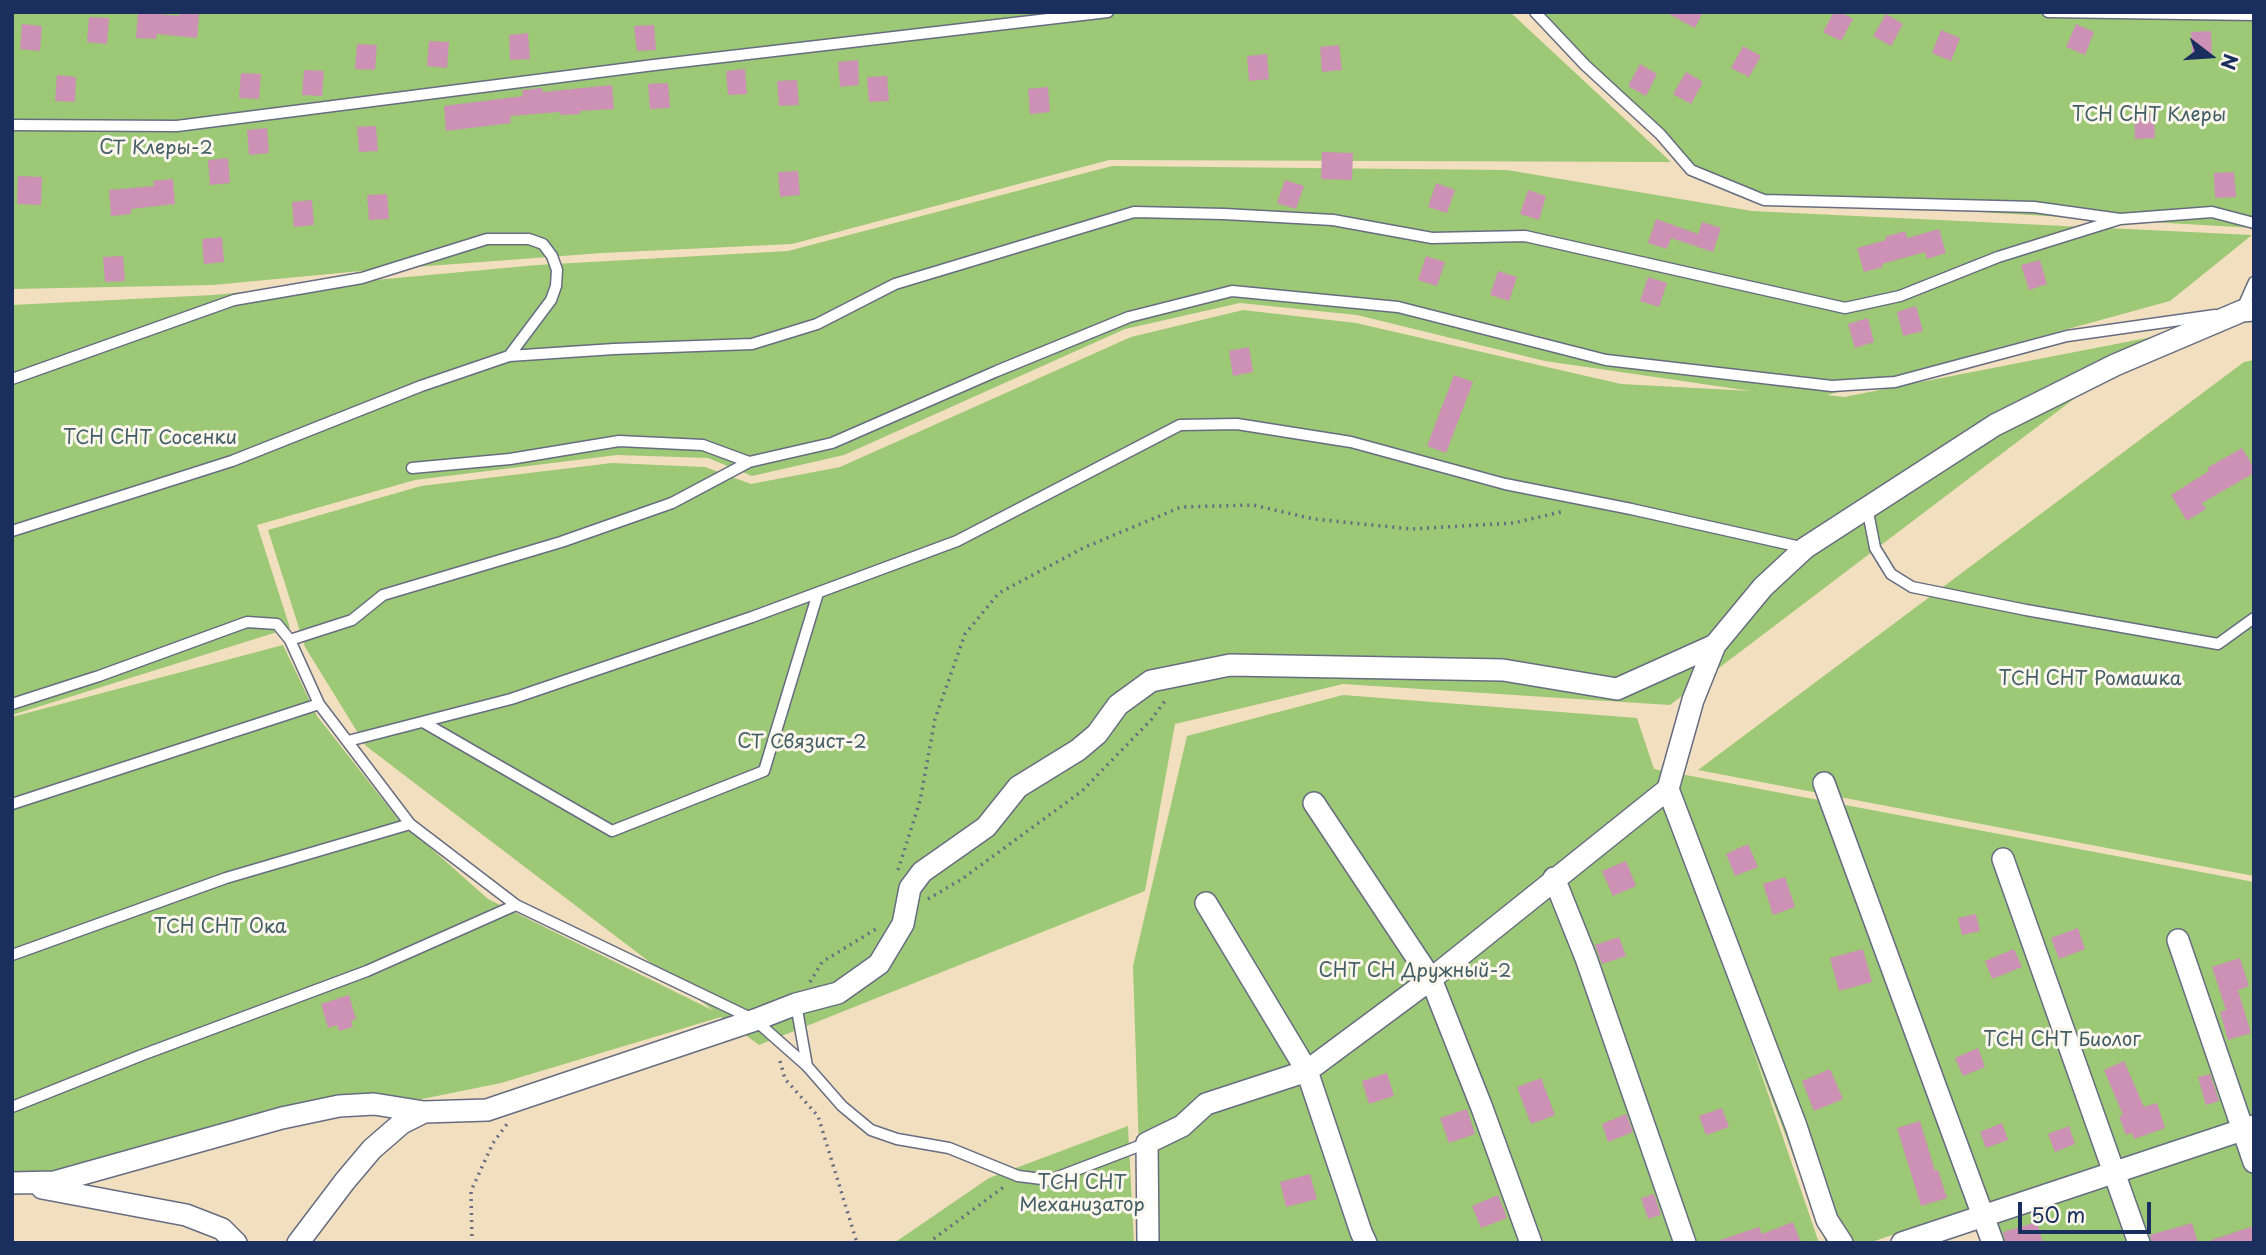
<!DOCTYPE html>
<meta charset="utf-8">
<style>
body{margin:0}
#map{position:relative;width:2266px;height:1255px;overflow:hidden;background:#f2dfc0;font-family:"Playpen Sans",sans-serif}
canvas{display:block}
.frame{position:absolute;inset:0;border:14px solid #1b2f5e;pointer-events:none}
.north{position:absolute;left:2175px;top:21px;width:70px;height:70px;-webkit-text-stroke:5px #fbf7ec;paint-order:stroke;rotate:107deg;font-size:19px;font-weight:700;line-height:28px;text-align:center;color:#1b2f5e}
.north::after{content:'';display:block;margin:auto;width:24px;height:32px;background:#1b2f5e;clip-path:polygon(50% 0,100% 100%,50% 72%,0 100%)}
.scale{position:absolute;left:2018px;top:1202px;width:133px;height:32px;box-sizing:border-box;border:4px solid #1b2f5e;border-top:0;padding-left:9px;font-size:21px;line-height:24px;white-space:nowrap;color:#1b2f5e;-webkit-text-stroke:5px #fbf7ec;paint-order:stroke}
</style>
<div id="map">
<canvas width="2266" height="1255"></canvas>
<div class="frame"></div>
<div class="north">N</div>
<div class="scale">50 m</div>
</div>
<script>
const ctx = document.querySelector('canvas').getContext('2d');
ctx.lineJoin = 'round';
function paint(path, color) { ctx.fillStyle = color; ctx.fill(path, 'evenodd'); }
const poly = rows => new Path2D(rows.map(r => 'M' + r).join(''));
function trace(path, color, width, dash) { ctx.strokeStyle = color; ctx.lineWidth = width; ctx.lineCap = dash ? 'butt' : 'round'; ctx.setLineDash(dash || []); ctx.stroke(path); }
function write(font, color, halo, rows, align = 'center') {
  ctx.font = font + ' "Playpen Sans",sans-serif'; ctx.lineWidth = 6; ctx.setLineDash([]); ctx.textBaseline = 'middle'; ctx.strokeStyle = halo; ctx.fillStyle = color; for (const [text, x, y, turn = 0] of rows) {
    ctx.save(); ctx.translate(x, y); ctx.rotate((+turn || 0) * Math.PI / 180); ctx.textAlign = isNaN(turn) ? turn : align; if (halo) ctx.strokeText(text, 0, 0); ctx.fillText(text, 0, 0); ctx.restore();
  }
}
paint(poly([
 [12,12,1510,12,1671,162,1109,160,792,244,602,253,361,271,213,285,12,289],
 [1537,12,2254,12,2254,228,1771,200,1691,170],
 [1112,166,1507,170,1752,211,2252,235,2170,301,1827,395,1844,397,2157,336,1670,705,1343,684,1175,724,1145,891,759,1045,721,1017,501,1083,12,1182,12,717,283,645,317,716,398,819,488,899,714,1011,366,746,305,647,268,530,421,486,612,463,705,467,751,484,840,467,1131,337,1243,310,1356,323,1621,384,1751,391,1545,361,1357,315,1240,303,1125,329,844,455,752,476,708,458,617,455,415,480,257,525,290,628,12,715,12,305,213,295,537,265,788,251],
 [2254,360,2254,876,1698,770,2244,362],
 [1343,695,1637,718,1654,769,2254,882,2254,1243,1981,1243,1967,1209,1869,1243,1826,1243,1750,1041,1819,1243,1142,1243,1133,966,1187,736],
 [1128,1126,1134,1243,894,1243,989,1178]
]), '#9dc875');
paint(poly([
 [138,12,179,16,179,12,199,13,197,38,157,34,156,39,136,38],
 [1665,12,1703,12,1695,28],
 [1834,12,1840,12,1853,19,1841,41,1823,32],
 [1886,14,1903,24,1891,46,1873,36],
 [89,17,109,18,107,44,87,42],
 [22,24,42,26,40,51,20,49],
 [2076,24,2094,32,2085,55,2066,47],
 [654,25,656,50,637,51,634,26],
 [1941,30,1960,38,1951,61,1932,53],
 [2211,31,2212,57,2192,57,2191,32],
 [528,33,530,59,510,60,509,35],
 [429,41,449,42,447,68,427,66],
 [357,44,377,45,375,70,355,69],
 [1339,45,1342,70,1322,72,1320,47],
 [1743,46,1761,56,1749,77,1731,68],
 [1267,54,1269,79,1249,81,1247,56],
 [858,60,859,85,840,87,838,62],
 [1640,64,1657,74,1646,96,1628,86],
 [745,69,747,94,728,95,726,71],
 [304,70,324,71,322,96,302,95],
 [1686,72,1703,82,1691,104,1673,94],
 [241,73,261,74,259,99,239,98],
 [57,75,76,77,75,102,55,101],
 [887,76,889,101,869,102,867,77],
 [797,80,799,105,779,106,777,81],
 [668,83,670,108,650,109,648,84],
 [612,85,614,109,580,111,580,114,560,115,560,112,510,116,511,123,446,131,444,106,523,96,522,90,542,88,543,92],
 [1048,87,1050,112,1030,114,1028,89],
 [2154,113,2155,138,2135,139,2134,114],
 [376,126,378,151,359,152,357,127],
 [267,128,269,153,249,155,247,130],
 [1322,152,1353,153,1352,180,1321,179],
 [228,158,230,183,210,185,208,160],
 [798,171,800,195,780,197,778,172],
 [2234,172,2236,197,2215,198,2214,173],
 [18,176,42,177,41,205,17,204],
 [173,179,175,204,131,209,131,214,111,216,109,190,154,186,153,181],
 [1285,180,1304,186,1296,209,1277,203],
 [1436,183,1455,190,1447,213,1428,207],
 [1528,190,1546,196,1539,220,1520,214],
 [387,194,389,219,369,220,367,195],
 [312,200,314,225,294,227,292,202],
 [1656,219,1698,234,1702,222,1721,228,1713,252,1671,238,1667,249,1648,243],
 [1939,229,1946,253,1927,259,1925,252,1882,264,1883,267,1864,272,1857,248,1886,240,1885,237,1905,231,1907,238],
 [222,237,224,262,204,264,202,239],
 [123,256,125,281,105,282,103,257],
 [1426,256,1445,262,1437,286,1418,280],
 [2040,260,2047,284,2029,290,2021,265],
 [1498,271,1517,277,1509,301,1490,295],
 [1648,277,1667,283,1659,307,1640,301],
 [1916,306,1923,331,1903,336,1897,312],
 [1868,318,1874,342,1855,348,1848,324],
 [1249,347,1253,372,1233,376,1229,351],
 [1454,375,1473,382,1446,453,1427,446],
 [2242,448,2254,468,2254,473,2202,503,2206,509,2187,521,2171,495,2209,471,2207,468],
 [1748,844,1758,867,1735,876,1726,854],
 [1626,861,1636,886,1613,896,1602,871],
 [1785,877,1795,907,1773,915,1763,884],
 [1976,914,1980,931,1962,935,1958,918],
 [2078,928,2085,949,2059,959,2051,938],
 [1619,937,1626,956,1602,964,1595,945],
 [1863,949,1872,982,1839,991,1830,958],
 [2014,949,2022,967,1992,979,1985,961],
 [2240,958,2249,986,2238,990,2251,1033,2228,1040,2220,1012,2226,1010,2212,967],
 [349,995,356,1019,351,1021,353,1027,339,1031,337,1025,328,1028,321,1004],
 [1978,1048,1985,1067,1963,1076,1955,1058],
 [2124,1061,2144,1107,2157,1103,2165,1128,2134,1139,2132,1133,2126,1135,2119,1116,2123,1115,2104,1070],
 [1830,1069,1843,1099,1814,1111,1802,1081],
 [1387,1073,1394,1096,1369,1104,1362,1081],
 [2210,1074,2219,1101,2206,1105,2198,1077],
 [1541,1078,1555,1115,1531,1124,1517,1087],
 [1722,1108,1729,1127,1706,1135,1699,1116],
 [1467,1109,1475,1134,1449,1143,1440,1118],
 [1626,1114,1633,1132,1608,1142,1602,1124],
 [1920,1121,1935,1171,1938,1170,1947,1198,1921,1206,1897,1128],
 [2002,1123,2008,1140,1986,1148,1980,1132],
 [2069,1126,2075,1144,2055,1152,2048,1134],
 [1310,1174,1317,1199,1286,1207,1280,1182],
 [1654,1194,1661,1215,1648,1219,1641,1198],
 [1498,1195,1507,1218,1481,1228,1472,1206],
 [1793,1222,1801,1243,1720,1243,1720,1240,1759,1227,1762,1234],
 [2037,1222,2043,1243,2006,1243,2003,1232],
 [2192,1223,2198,1243,2152,1243,2150,1235],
 [2254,1226,2254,1243,2211,1243,2211,1240]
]), '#cc91b4');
const service = poly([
 [1535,12,1585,65,1660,134,1691,170,1764,200,2034,207,2120,219,2212,212,2254,223],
 [2048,12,2254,15],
 [12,125,177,126,654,65,1108,12],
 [2241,311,2254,282],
 [12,379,234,300,362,278,487,239,529,239,543,244,552,256,557,270,556,286,551,300,509,356],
 [412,468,510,459,619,441,703,445,749,462],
 [1867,507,1875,548,1891,574,1912,587,2026,610,2218,644,2254,618],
 [12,531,232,461,421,386,509,356,614,349,752,344,817,324,895,284,1134,212,1224,214,1333,220,1432,238,1525,236,1845,308,1900,296,1998,257,2120,219],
 [290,640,319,704,410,824,516,905,755,1020,807,1066,842,1106,871,1130,897,1139,949,1148,1018,1176,1050,1180,1147,1143],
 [12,704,99,676,247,622,277,624,290,640,352,620,383,595,561,542,672,503,749,462,832,443,997,371,1129,317,1232,291,1398,307,1606,360,1832,386,1895,382,2067,336,2215,315],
 [423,722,612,831,764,771,818,593],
 [348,741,511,699,752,617,957,541,1180,425,1237,424,1351,442,1505,484,1631,509,1805,548],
 [12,804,319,704],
 [12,955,226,878,410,824],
 [796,1004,807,1066],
 [12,1107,142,1055,367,971,516,905]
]);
const minor = poly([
 [1824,783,1993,1243],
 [1314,803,1431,979,1482,1108,1531,1243],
 [2003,859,2139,1243],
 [1554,878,1586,958,1685,1243],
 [1206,903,1307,1071,1361,1232,1366,1243],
 [2178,940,2254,1162],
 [12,1183,54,1182,282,1118,339,1106,374,1104,424,1112,487,1110,755,1020,796,1004,838,993,879,964,903,924,910,888,922,872,986,827,1018,787,1078,750,1097,734,1118,705,1151,681,1230,665,1503,670,1617,689,1715,645],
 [42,1188,186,1215,222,1229,236,1243],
 [298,1243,345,1181,372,1149,402,1123,424,1112],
 [1148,1243,1147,1143,1182,1126,1206,1104,1307,1071,1431,979,1668,789],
 [1842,1243,1827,1220,1796,1126,1668,789,1693,700,1715,645,1763,587,1805,548,1995,425,2115,365,2242,311,2254,310],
 [1902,1243,2254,1126]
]);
trace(service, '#666d80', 13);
trace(minor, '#666d80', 24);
trace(poly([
 [898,870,920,801,935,719,965,634,999,593,1083,548,1181,507,1253,505,1314,519,1411,529,1513,523,1565,511],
 [928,899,962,879,1082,791,1151,720,1167,698],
 [810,982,822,962,876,929],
 [780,1061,785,1079,818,1116,857,1243],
 [472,1243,471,1191,493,1143,507,1124],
 [928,1243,1005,1186]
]), '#666d80', 3.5, [2, 5]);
trace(service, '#fff', 10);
trace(minor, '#fff', 21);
write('19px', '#425d65', '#fbf7ec', [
 ["ТСН СНТ Клеры",2149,116],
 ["СТ Клеры-2",156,149],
 ["ТСН СНТ Сосенки",150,439],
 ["ТСН СНТ Ромашка",2090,680],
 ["СТ Связист-2",802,743],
 ["ТСН СНТ Ока",220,928],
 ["СНТ СН Дружный-2",1415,972],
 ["ТСН СНТ Биолог",2062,1041],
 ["ТСН СНТ",1082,1184],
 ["Механизатор",1082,1206]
]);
</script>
